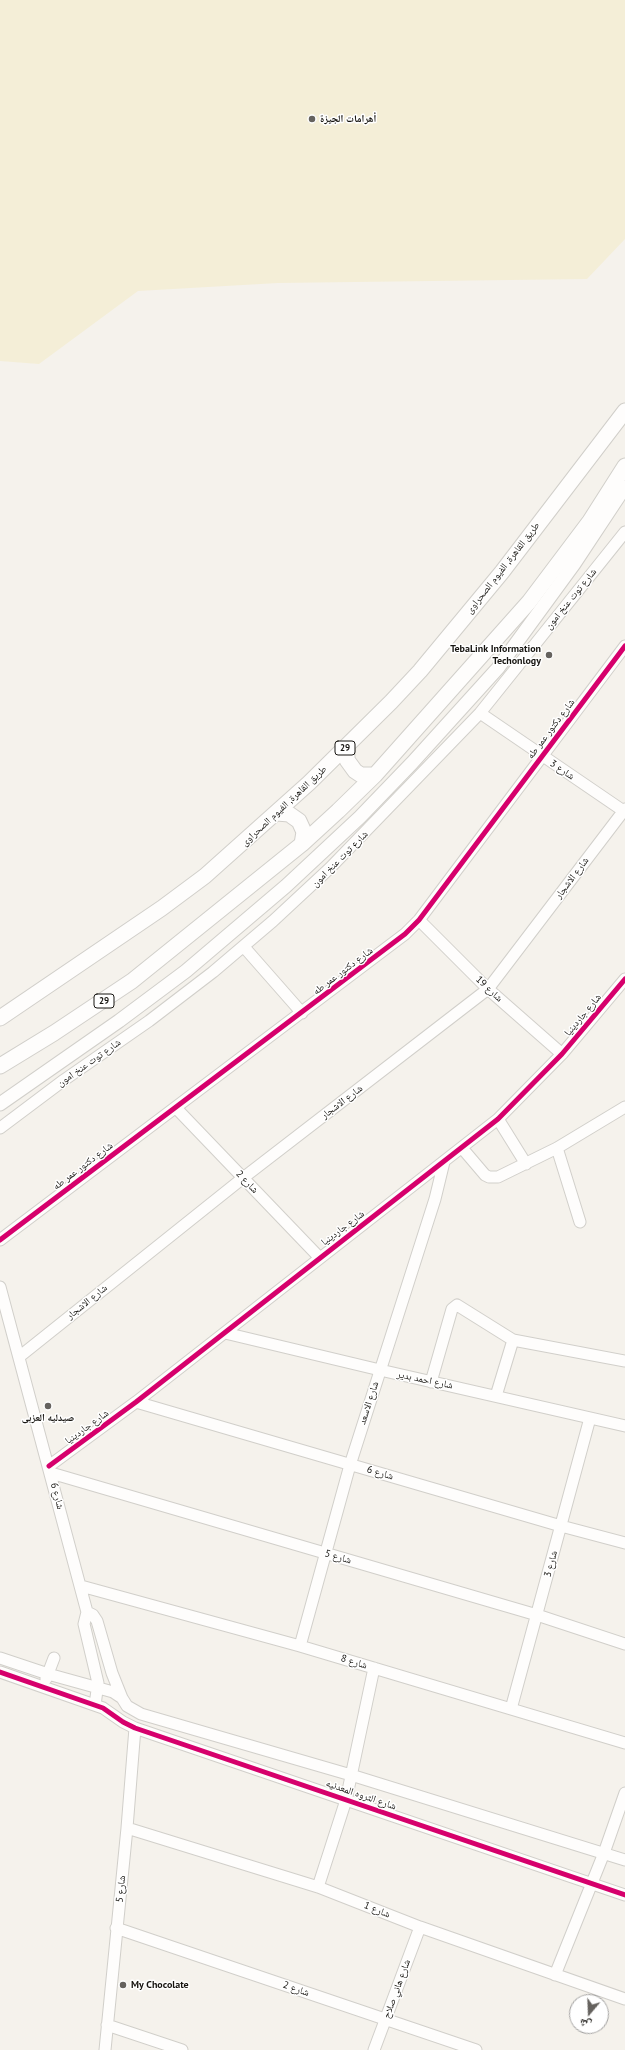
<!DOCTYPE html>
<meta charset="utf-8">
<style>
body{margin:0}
#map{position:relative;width:625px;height:2050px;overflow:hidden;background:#f5f2ec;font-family:"PT Sans","Noto Naskh Arabic",sans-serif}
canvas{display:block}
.north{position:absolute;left:569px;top:1994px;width:40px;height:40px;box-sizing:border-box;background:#fff;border:1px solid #a2a1a0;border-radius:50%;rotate:199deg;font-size:11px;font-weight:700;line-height:16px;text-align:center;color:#171511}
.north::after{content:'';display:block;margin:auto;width:14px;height:18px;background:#65625e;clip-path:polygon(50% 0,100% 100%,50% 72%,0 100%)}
</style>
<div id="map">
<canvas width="625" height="2050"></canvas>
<div class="north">ش</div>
</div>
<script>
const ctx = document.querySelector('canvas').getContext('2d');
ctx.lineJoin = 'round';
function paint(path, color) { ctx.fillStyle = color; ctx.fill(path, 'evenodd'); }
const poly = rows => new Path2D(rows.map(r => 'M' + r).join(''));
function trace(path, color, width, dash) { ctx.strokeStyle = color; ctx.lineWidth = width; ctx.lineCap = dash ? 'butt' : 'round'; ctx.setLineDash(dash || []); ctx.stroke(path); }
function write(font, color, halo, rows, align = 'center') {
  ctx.font = font + ' "PT Sans","Noto Naskh Arabic",sans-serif'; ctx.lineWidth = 3; ctx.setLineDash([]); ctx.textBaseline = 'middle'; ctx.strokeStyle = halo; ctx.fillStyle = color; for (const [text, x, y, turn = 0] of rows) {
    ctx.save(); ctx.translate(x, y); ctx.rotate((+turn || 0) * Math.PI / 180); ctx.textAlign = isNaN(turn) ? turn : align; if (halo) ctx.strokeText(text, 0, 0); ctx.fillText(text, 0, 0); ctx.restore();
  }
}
paint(poly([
 [0,0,625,0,625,239,587,279,278,283,138,291,39,364,0,361]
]), '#f4eed7');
const minor = poly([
 [480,713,625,812],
 [419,920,488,989,562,1054],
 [244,947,302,1013],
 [176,1108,319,1257],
 [498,1119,526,1164],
 [0,1128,64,1080,149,1021,213,972,273,921,330,868,480,713,625,532],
 [462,1148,485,1175,489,1177,498,1177,557,1148,625,1107],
 [557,1148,580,1222],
 [0,1240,405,934,419,920,625,646],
 [0,1287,87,1612,84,1624,98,1683,95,1705],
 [225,1333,380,1370,625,1426],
 [19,1357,243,1178,488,989,625,809],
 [431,1382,452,1309,457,1305,513,1340,625,1361],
 [496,1396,513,1340],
 [136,1402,561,1526,625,1543],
 [49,1466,136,1402,498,1119,562,1054,625,979],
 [51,1473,537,1615,625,1644],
 [81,1586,300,1646,625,1743],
 [87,1612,93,1615,97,1621,112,1673,122,1698],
 [300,1646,350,1465,435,1199,444,1162],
 [0,1658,48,1674,113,1692,122,1698,127,1706,141,1714,351,1775,625,1860],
 [0,1672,103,1708,123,1722,135,1728,625,1895],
 [46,1679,54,1658],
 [511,1709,590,1418],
 [127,1828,318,1887,420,1927,625,1999],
 [318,1887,346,1800,374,1668],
 [116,1928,476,2050],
 [555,1975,604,1853,625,1793],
 [107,2025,182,2050],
 [105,2050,127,1828,135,1728],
 [374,2050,420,1927]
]);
const major = poly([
 [0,1104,119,1021,186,971,286,886,360,817,412,763,498,668,574,564,625,487]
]);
const highway = poly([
 [347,746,347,760,355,771,361,775,375,775],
 [277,813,289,814,299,821,304,832,302,844],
 [0,1018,162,908,205,876,309,783,391,702,420,671,502,572,625,411],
 [0,1066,54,1033,132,981,302,844,338,811,375,775,529,602,590,521,625,466]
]);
trace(minor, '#d1cfca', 13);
trace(major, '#d1cfca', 15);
trace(highway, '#d1cfca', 17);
trace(minor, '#fefdfc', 11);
trace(major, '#fefdfc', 13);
trace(highway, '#fefdfc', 15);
trace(poly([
 [0,1240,405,934,419,920,625,646],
 [49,1466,136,1402,498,1119,562,1054,625,979],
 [0,1672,103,1708,123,1722,135,1728,625,1895]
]), '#d6006c', 5);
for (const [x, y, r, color] of [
 [312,119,4,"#65625e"],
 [549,655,4,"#65625e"],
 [48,1406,4,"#65625e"],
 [123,1985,4,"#65625e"]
]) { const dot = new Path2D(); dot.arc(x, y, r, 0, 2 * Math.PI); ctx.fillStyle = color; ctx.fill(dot); trace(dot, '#fff', 1.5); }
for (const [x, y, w] of [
 [345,748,20],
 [104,1001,20]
]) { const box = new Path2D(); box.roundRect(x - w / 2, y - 7, w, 14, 3); ctx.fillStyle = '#fff'; ctx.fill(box); trace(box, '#171511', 1); }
write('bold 9px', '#171511', null, [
 ["29",345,748],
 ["29",104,1001]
]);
write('bold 10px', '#171511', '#fff', [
 ["أهرامات الجيزة",320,119],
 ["TebaLink Information",541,649,"right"],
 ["Techonlogy",541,661,"right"],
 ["صيدليه العزبى",48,1418,"center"],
 ["My Chocolate",131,1985]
], 'left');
write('10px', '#171511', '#fff', [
 ["طريق القاهرة, الفيوم الصحراوى",503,568,-52],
 ["شارع توت عنخ امون",571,599,-51],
 ["شارع دكتور عمر طه",551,729,-53],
 ["شارع 3",562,770,34],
 ["طريق القاهرة, الفيوم الصحراوى",284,806,-43],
 ["شارع توت عنخ امون",340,859,-45],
 ["شارع الاشجار",572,878,-53],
 ["شارع دكتور عمر طه",343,971,-37],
 ["شارع 19",489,989,43],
 ["شارع جاردينيا",583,1015,-50],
 ["شارع توت عنخ امون",89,1063,-35],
 ["شارع الاشجار",342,1102,-37],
 ["شارع دكتور عمر طه",83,1166,-37],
 ["شارع 2",247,1182,46],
 ["شارع جاردينيا",343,1228,-37],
 ["شارع الاشجار",87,1302,-39],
 ["شارع احمد بدير",425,1380,12],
 ["شارع الاسعد",369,1403,-72],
 ["شارع جاردينيا",87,1427,-36],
 ["شارع 6",380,1473,16],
 ["شارع 6",57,1496,75],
 ["شارع 5",338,1557,16],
 ["شارع 3",551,1564,-75],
 ["شارع 8",354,1662,17],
 ["شارع الثروه المعدنيه",361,1795,19],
 ["شارع 5",121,1889,-84],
 ["شارع 1",377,1910,22],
 ["شارع 2",296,1989,19],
 ["شارع هاني صلاح",397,1989,-70]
]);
</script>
